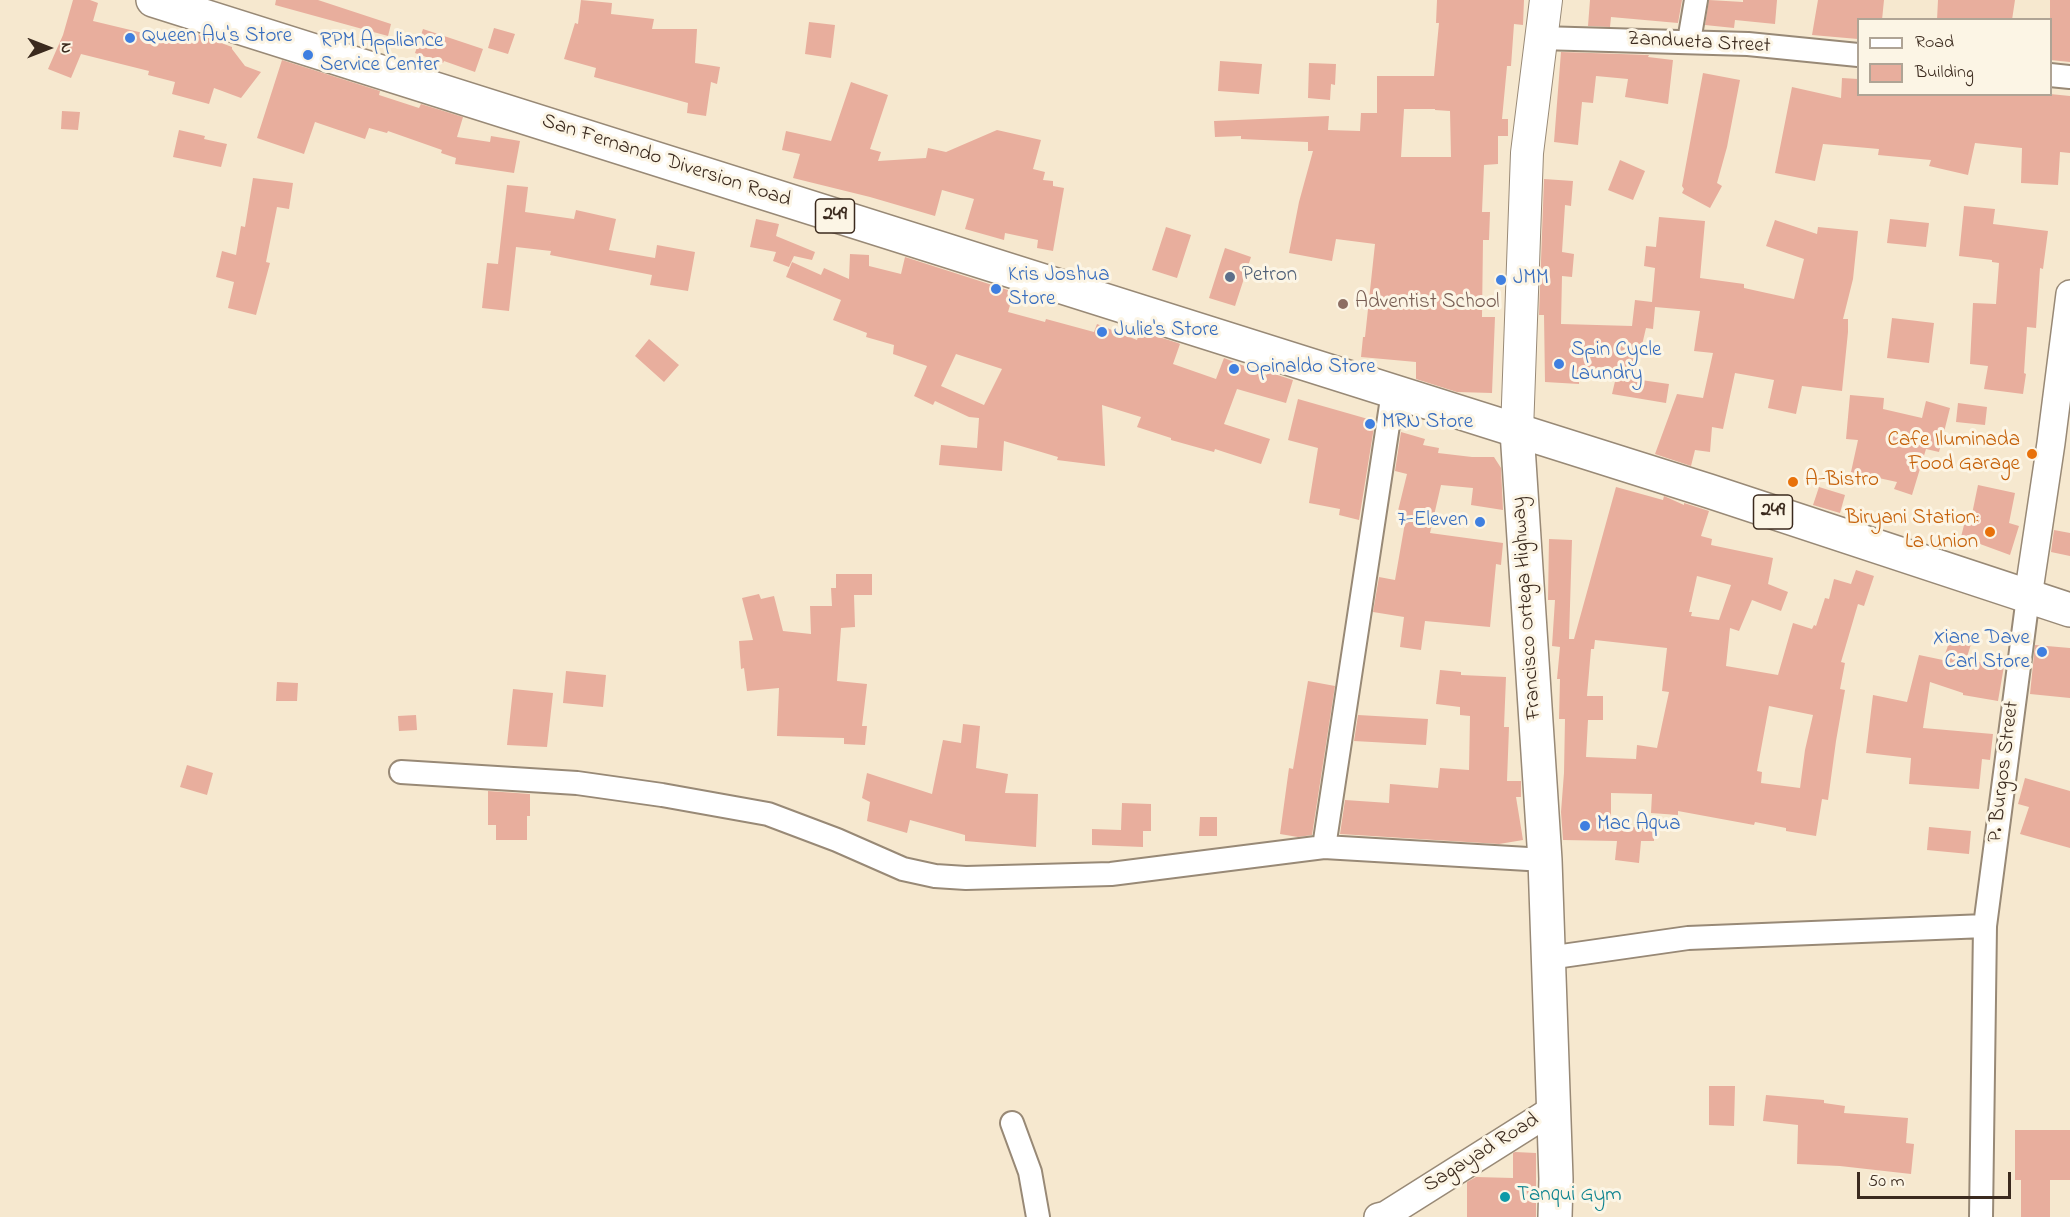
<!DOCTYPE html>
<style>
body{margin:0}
#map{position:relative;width:2070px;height:1217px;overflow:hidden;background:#f6e8cf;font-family:"Indie Flower",sans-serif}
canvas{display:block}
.legend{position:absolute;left:1857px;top:18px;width:195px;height:78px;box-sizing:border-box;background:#fcf5e5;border:2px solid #afa495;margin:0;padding:8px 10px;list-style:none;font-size:18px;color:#3b2a1e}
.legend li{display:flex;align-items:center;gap:12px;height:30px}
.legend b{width:30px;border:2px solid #afa495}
.north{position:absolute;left:18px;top:18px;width:60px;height:60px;-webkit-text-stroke:4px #fcf5e5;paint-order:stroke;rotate:90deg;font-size:16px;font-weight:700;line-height:24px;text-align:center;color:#3b2a1e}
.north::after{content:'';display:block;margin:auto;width:21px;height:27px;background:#3b2a1e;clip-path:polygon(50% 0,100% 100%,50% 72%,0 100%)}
.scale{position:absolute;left:1857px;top:1172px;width:154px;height:27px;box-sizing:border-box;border:3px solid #3b2a1e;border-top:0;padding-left:8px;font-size:18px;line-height:21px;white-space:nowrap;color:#3b2a1e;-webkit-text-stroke:4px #fcf5e5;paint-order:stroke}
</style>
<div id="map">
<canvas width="2070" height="1217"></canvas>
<ul class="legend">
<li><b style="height:8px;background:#fff"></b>Road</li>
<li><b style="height:16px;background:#e8ae9d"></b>Building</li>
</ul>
<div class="north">N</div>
<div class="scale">50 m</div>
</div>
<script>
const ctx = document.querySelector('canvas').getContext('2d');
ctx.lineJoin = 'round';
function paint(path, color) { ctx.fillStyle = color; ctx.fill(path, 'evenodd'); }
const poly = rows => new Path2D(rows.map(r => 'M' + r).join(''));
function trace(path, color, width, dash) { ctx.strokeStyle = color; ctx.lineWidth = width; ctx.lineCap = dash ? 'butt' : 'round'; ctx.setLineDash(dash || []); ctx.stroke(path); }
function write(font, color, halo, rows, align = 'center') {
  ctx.font = font + ' "Indie Flower",sans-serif'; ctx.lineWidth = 6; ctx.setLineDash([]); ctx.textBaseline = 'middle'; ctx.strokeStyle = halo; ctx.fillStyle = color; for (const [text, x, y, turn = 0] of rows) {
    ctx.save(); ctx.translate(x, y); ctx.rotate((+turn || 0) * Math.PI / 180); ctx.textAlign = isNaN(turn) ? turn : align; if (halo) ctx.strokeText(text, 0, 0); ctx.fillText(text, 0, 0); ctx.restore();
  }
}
paint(poly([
 [73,0,90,0,98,3,93,21,189,44,192,32,232,47,232,49,245,66,261,72,241,98,214,88,209,104,172,94,175,82,148,75,149,71,81,54,71,78,48,69,63,35],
 [276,0,318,0,391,24,388,36,275,5],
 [581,0,612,3,611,14,654,19,652,29,697,29,695,63,720,67,717,84,711,82,706,116,687,113,688,103,594,77,596,68,564,59,575,23,578,24],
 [1437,0,1524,0,1523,25,1514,24,1511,66,1507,66,1502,119,1508,119,1508,136,1498,136,1498,164,1484,165,1482,212,1490,212,1489,240,1483,240,1482,317,1495,317,1492,393,1457,392,1416,379,1416,362,1361,357,1363,337,1365,337,1375,244,1336,239,1332,261,1289,253,1299,202,1313,151,1308,151,1308,142,1241,139,1241,136,1215,137,1214,121,1329,116,1328,130,1360,131,1361,113,1377,113,1377,76,1434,76,1439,23,1436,23],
 [1404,109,1435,109,1435,110,1450,111,1451,157,1401,157],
 [1590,0,1682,0,1678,23,1611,17,1610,27,1588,26],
 [1709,0,1743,2,1743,0,1777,0,1775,24,1735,20,1734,28,1705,25],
 [1818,0,1884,0,1882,20,1858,20,1858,39,1812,35],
 [1938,0,2015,0,2012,20,1937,20],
 [2050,0,2070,0,2070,62,2050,60],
 [809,22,835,25,831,58,805,54],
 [494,28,515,34,508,54,488,48],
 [423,29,483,49,475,72,444,61,443,63,415,53],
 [1561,52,1649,55,1648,57,1673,60,1668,104,1625,97,1628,79,1596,76,1593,103,1582,102,1578,145,1554,142],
 [282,60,380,91,379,95,419,108,421,104,463,117,457,137,490,142,491,136,520,141,514,173,455,164,456,158,441,153,442,150,388,131,387,133,369,128,365,139,315,122,304,154,257,138],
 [1220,61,1262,64,1259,94,1218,91],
 [1309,63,1336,64,1335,85,1331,84,1330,100,1308,98],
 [1703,73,1740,80,1727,147,1717,183,1722,186,1710,208,1682,193,1684,189,1682,186],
 [1842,78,1858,79,1858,94,2050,94,2070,96,2070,153,2060,152,2058,185,2021,183,2022,148,1975,143,1968,175,1929,166,1931,160,1878,155,1879,149,1823,144,1815,181,1775,173,1792,87,1841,98],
 [851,82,888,95,870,149,881,152,878,161,926,158,928,148,946,152,997,130,1041,140,1033,169,1045,172,1043,180,1053,181,1053,186,1064,188,1053,251,1037,248,1038,240,1005,233,1004,240,965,229,974,199,942,190,935,216,870,197,793,178,800,154,782,150,786,131,831,141],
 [62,111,80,112,78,130,61,129],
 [179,130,205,136,204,139,227,144,221,167,173,157],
 [1620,160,1645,171,1633,200,1608,190],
 [253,178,293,183,289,209,277,207,266,262,270,263,256,315,228,308,234,282,216,277,222,251,236,255,241,226,245,227],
 [1544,179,1573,181,1571,206,1565,205,1562,252,1574,254,1572,277,1562,276,1561,324,1632,326,1635,300,1652,302,1655,268,1644,266,1646,246,1656,247,1659,217,1705,221,1700,278,1744,284,1744,288,1794,299,1804,259,1766,246,1775,220,1817,234,1818,227,1858,231,1853,279,1843,319,1848,319,1848,332,1842,391,1802,386,1796,414,1768,408,1774,380,1735,373,1723,429,1712,427,1710,452,1695,450,1691,466,1655,454,1677,394,1703,398,1713,353,1694,351,1700,311,1655,307,1653,329,1646,328,1634,379,1669,384,1666,403,1612,394,1617,373,1579,373,1579,384,1545,382,1544,315,1539,315],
 [507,185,528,187,525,212,574,219,576,210,616,219,609,250,655,258,657,245,695,252,688,291,650,285,652,275,550,255,551,251,516,247,509,311,482,308,487,263,498,264],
 [1964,206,1995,209,1993,224,2048,231,2043,269,2040,268,2036,328,2027,327,2024,373,2026,374,2023,394,1984,389,1988,366,1970,364,1973,303,1996,304,1999,263,1992,262,1992,260,1959,256],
 [756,219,779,224,776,236,815,252,812,260,794,256,789,267,773,261,776,252,750,247],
 [1890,219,1929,223,1926,247,1887,243],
 [1166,227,1191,235,1177,278,1152,270],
 [1225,248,1251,257,1235,306,1209,298],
 [850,254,869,255,869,266,901,274,905,257,1014,292,1008,312,1045,322,1046,319,1094,332,1097,324,1137,340,1140,331,1178,343,1180,344,1173,364,1216,379,1224,358,1267,375,1268,372,1293,380,1286,403,1237,389,1224,424,1270,439,1261,464,1215,449,1214,452,1171,440,1171,438,1137,427,1141,417,1102,405,1105,466,1057,460,1058,457,1004,441,1002,471,939,465,941,445,977,448,979,418,969,417,935,401,933,405,914,396,927,366,893,354,894,345,866,337,867,333,833,320,841,300,786,277,792,262,821,275,824,268,849,279],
 [956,354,1002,369,984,405,941,386],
 [1892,318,1934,323,1929,363,1887,358],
 [649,339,679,365,664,382,635,356],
 [1850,395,1884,398,1883,409,1922,418,1926,401,1950,408,1939,452,1926,449,1912,495,1894,489,1897,482,1851,472,1858,440,1846,439],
 [1298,399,1375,421,1359,520,1339,515,1340,509,1309,503,1318,448,1288,440],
 [1958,403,1987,407,1985,425,1956,422],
 [1401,432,1425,439,1423,445,1439,448,1438,453,1472,457,1494,457,1501,468,1503,510,1471,505,1473,488,1441,485,1430,533,1503,543,1501,565,1496,564,1490,627,1425,621,1421,650,1400,647,1404,617,1373,612,1379,577,1395,580,1406,517,1397,515,1407,474,1395,471],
 [1978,485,2015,493,2009,523,2019,526,2010,555,1961,537,1967,513,1972,514],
 [1616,487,1663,500,1664,496,1684,505,1684,503,1709,511,1701,536,1712,539,1711,545,1773,558,1768,584,1788,592,1781,611,1752,600,1739,631,1730,628,1726,666,1778,675,1793,623,1812,629,1814,625,1816,626,1825,598,1829,599,1834,579,1851,584,1856,570,1874,576,1864,606,1858,604,1841,662,1845,663,1840,689,1845,690,1836,741,1828,800,1822,799,1816,836,1786,831,1786,828,1755,822,1754,825,1678,811,1678,815,1651,813,1652,794,1611,793,1611,825,1654,829,1654,841,1641,841,1639,863,1615,860,1617,841,1563,840,1561,812,1564,773,1565,719,1559,719,1560,679,1557,679,1560,647,1552,646,1555,600,1548,600,1549,539,1572,540,1569,639,1574,639],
 [1697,576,1731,585,1719,620,1691,616,1692,612,1689,612],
 [1595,640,1667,648,1662,691,1669,692,1657,748,1637,745,1636,759,1586,757,1588,720,1603,720,1603,696,1587,696,1591,649,1594,649],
 [1769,706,1813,715,1805,750,1800,788,1761,783,1762,772,1757,771],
 [1819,487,1845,495,1840,513,1813,505],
 [2054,530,2070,533,2070,556,2051,552],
 [836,574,872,574,872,595,854,595,855,627,841,628,837,681,867,684,862,726,867,726,865,745,844,744,844,738,777,736,779,688,747,691,744,668,741,669,739,641,753,640,742,598,759,594,761,599,774,596,783,631,811,634,810,606,832,606,831,588,836,588],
 [1952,634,1972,641,1966,660,2004,666,1998,701,1963,695,1963,693,1930,682,1923,728,1993,734,1990,760,1982,759,1979,789,1909,784,1911,758,1866,753,1873,695,1907,702,1919,655,1943,660],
 [2035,645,2070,648,2070,698,2030,694],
 [1440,670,1461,672,1461,675,1506,677,1504,727,1509,727,1507,781,1521,781,1521,797,1516,797,1523,840,1499,844,1340,834,1345,800,1389,803,1390,784,1438,788,1440,768,1469,770,1470,716,1460,715,1460,707,1436,704],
 [566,671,606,675,603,707,563,703],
 [1308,681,1335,686,1312,835,1298,837,1280,834,1289,768,1293,769],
 [277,682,298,683,297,701,276,701],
 [513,689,553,693,547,747,507,745],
 [416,715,417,730,399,731,398,716],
 [1358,715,1428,719,1426,745,1354,741],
 [963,724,980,726,976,768,1008,774,1005,793,1038,794,1036,847,965,841,965,835,910,820,907,833,867,821,870,802,862,798,867,773,932,794,943,740,961,743],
 [187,765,213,773,207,795,180,787],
 [2025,778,2070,791,2070,848,2020,834,2029,807,2018,804],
 [488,791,530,794,530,816,527,816,527,840,496,840,496,825,488,825],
 [1122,803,1151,804,1151,831,1143,831,1143,847,1092,845,1092,829,1121,830],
 [1200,817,1217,817,1217,836,1199,836],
 [1929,827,1971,831,1969,854,1927,850],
 [1709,1086,1735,1086,1734,1126,1709,1125],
 [1766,1095,1824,1100,1824,1103,1845,1106,1844,1113,1908,1118,1906,1143,1914,1144,1911,1174,1840,1166,1797,1164,1798,1125,1763,1121],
 [2015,1130,2070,1130,2070,1180,2050,1180,2050,1217,2021,1217,2021,1180,2015,1180],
 [1515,1152,1536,1153,1536,1217,1467,1217,1467,1182,1476,1177,1513,1178,1513,1153]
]), '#e8ae9d');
const minor = poly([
 [1540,38,1748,44,1858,55],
 [1689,41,1696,0],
 [2050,75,2070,77],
 [401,772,577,783,662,795,768,814,837,840,903,869,935,876,966,878,1111,874,1324,847,1545,860],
 [1324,847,1393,392],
 [1548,958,1688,938,1985,926],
 [1012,1123,1030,1172,1038,1217],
 [1981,1217,1985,926,2028,597]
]);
const tertiary = poly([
 [2028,597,2051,443,2070,294],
 [1378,1217,1386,1215,1554,1109]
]);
const secondary = poly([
 [1517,431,1527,153,1546,0]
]);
const primary = poly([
 [1517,431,1545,860,1556,1179,1555,1217]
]);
const trunk = poly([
 [153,0,1709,491,2070,610]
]);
trace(minor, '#988976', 26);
trace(tertiary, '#988976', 30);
trace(secondary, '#988976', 34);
trace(primary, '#988976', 36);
trace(trunk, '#988976', 36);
trace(minor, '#fff', 22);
trace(tertiary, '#fff', 27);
trace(secondary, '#fff', 32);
trace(primary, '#fff', 33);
trace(trunk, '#fff', 33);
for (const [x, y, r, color] of [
 [130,38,6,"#3f7fe0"],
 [308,55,6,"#3f7fe0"],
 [1230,277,6,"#5c6f8a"],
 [1501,280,6,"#3f7fe0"],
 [996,289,6,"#3f7fe0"],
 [1343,304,6,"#8d6e63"],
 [1102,332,6,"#3f7fe0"],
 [1559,364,6,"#3f7fe0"],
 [1234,369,6,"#3f7fe0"],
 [1370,424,6,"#3f7fe0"],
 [2032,454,6,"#e8710a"],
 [1793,482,6,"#e8710a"],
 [1480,522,6,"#3f7fe0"],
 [1990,532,6,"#e8710a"],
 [2042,652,6,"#3f7fe0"],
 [1585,826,6,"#3f7fe0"],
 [1505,1197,6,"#0f9aa8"]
]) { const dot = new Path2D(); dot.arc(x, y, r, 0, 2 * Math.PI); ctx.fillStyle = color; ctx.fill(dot); trace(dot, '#fcf5e5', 2); }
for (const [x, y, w] of [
 [835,216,39],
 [1773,512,39]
]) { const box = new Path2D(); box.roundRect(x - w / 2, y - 17, w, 34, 4.5); ctx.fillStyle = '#fcf5e5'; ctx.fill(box); trace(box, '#3b2a1e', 1.5); }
write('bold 20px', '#3b2a1e', null, [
 ["249",835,216],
 ["249",1773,512]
]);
write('21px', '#366cbe', '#fcf5e5', [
 ["Queen Au's Store",142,38],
 ["RPM Appliance",320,43],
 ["Service Center",320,67],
 ["Kris Joshua",1008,277],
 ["Store",1008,301],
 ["JMM",1513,280],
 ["Julie's Store",1114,332],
 ["Spin Cycle",1571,352],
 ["Laundry",1571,376],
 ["Opinaldo Store",1246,369],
 ["MRN Store",1382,424],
 ["7-Eleven",1468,522,"right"],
 ["Xiane Dave",2030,640,"right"],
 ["Carl Store",2030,664,"right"],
 ["Mac Aqua",1597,826]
], 'left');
write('21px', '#3b2a1e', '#fcf5e5', [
 ["Zandueta Street",1699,44,3],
 ["San Fernando Diversion Road",666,162,18],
 ["Francisco Ortega Highway",1528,608,-94],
 ["P. Burgos Street",2005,772,-83],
 ["Sagayad Road",1482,1154,-32]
]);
write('21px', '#4e5e75', '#fcf5e5', [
 ["Petron",1242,277]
], 'left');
write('21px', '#785e54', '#fcf5e5', [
 ["Adventist School",1355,304]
], 'left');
write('21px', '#c56008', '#fcf5e5', [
 ["Cafe Iluminada",2020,442],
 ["Food Garage",2020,466],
 ["A-Bistro",1805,482,"left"],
 ["Biryani Station:",1978,520],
 ["La Union",1978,544]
], 'right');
write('21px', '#0d838f', '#fcf5e5', [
 ["Tanqui Gym",1517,1197]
], 'left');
</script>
